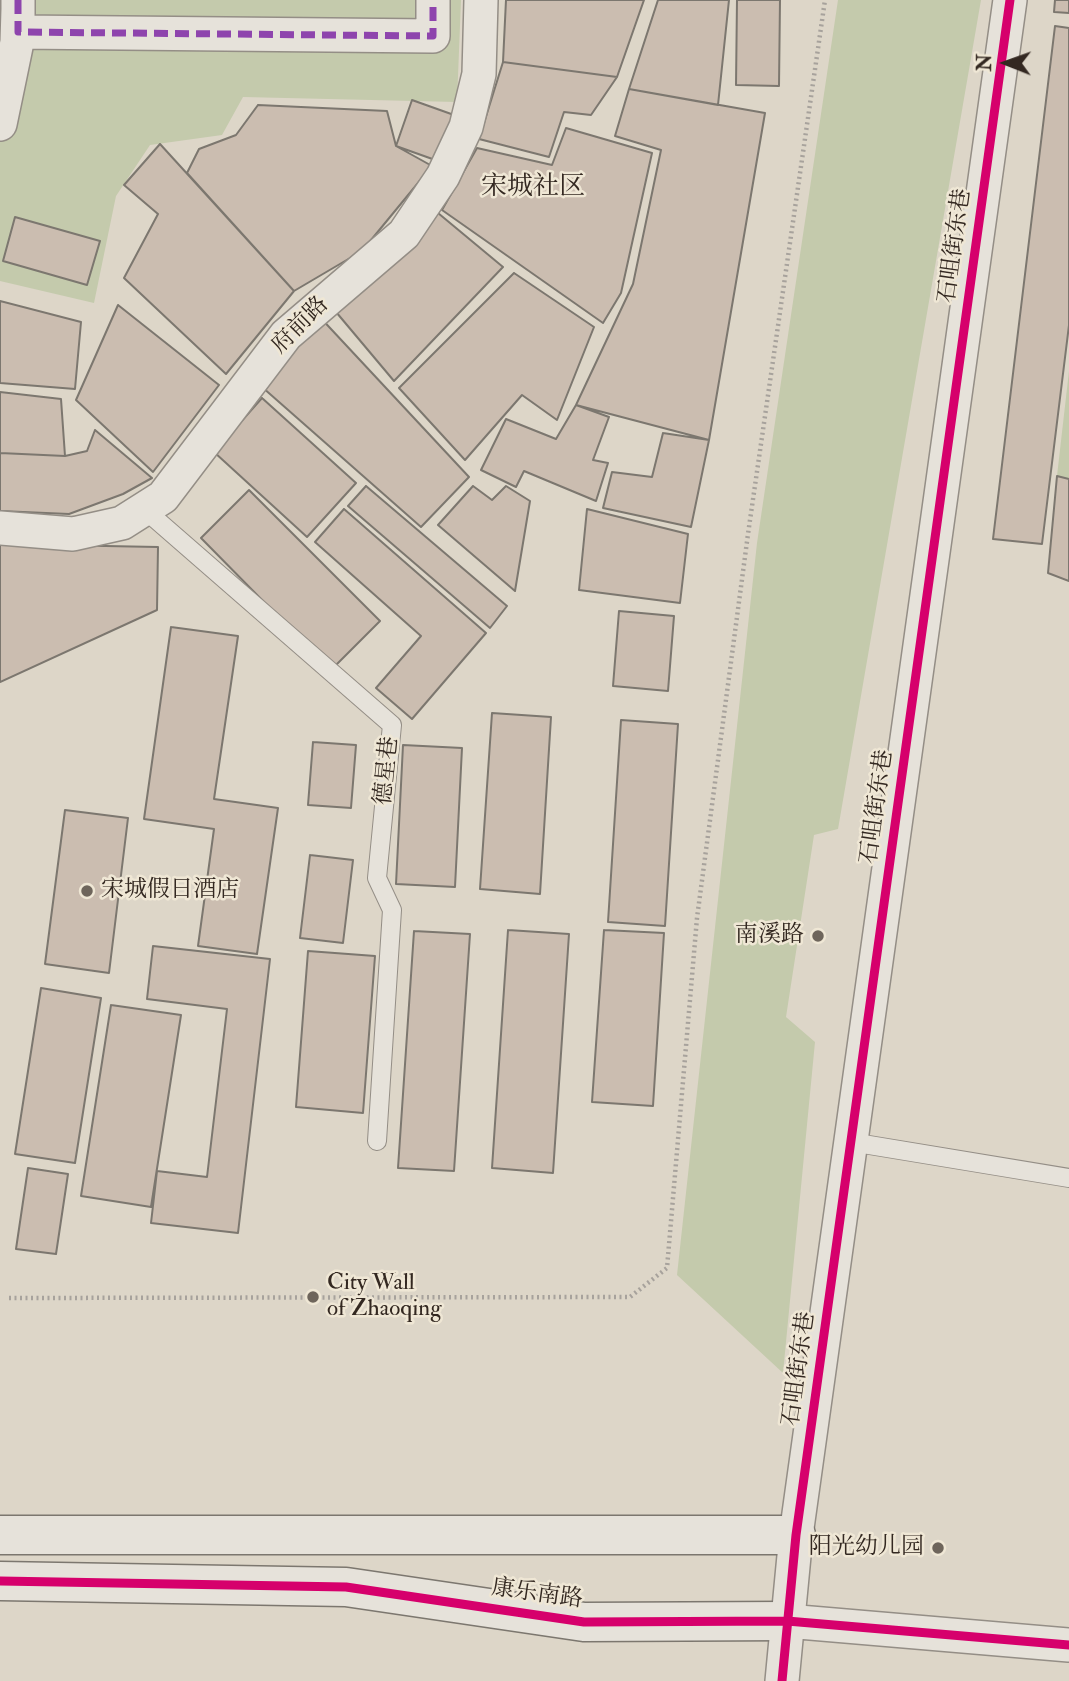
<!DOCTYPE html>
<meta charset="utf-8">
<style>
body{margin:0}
#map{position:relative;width:1069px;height:1681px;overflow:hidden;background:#ddd6c8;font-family:"IM FELL Double Pica",serif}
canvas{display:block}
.north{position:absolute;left:971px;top:28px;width:70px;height:70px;-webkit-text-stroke:5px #efe7d5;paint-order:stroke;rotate:271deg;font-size:19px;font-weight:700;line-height:28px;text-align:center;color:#332821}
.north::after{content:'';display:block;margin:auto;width:24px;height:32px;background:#332821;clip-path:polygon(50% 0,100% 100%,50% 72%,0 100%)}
</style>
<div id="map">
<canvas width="1069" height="1681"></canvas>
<div class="north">N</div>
</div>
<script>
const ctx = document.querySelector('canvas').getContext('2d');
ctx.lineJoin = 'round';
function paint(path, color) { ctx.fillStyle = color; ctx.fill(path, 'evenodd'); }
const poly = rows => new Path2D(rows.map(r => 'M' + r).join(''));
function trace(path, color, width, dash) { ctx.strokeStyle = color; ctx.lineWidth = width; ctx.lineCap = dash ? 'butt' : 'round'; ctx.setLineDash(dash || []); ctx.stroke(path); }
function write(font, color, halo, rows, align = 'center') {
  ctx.font = font + ' "IM FELL Double Pica","Noto Serif SC",serif'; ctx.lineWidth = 5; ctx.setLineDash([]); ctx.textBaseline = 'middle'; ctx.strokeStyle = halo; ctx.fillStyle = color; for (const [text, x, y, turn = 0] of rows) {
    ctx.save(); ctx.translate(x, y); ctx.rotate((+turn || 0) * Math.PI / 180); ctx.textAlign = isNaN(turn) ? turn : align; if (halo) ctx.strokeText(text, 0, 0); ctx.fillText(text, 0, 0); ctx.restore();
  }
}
paint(poly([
 [0,0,461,0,457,102,243,97,222,135,150,145,116,196,94,303,0,281],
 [838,0,981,0,838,829,814,835,786,1017,815,1042,783,1373,677,1275,757,543],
 [1069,371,1069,479,1057,476]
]), '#c4caac');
const building = poly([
 [506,0,644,0,617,77,503,62,506,0],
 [658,0,729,0,718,105,629,89,658,0],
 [737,0,780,0,779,86,736,85,737,0],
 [1055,0,1069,0,1069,13,1054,12,1055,0],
 [1055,26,1069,28,1069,325,1042,544,993,539,1055,26],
 [503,62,617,77,591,115,564,112,549,157,479,139,503,62],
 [629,89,765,113,709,440,576,405,633,284,661,150,615,136,629,89],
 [412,100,454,115,438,161,396,146,412,100],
 [258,105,387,111,396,146,432,166,362,251,294,291,187,173,199,149,236,135,258,105],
 [566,128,652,153,621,293,603,323,442,210,477,148,552,165,566,128],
 [160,144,294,291,226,374,124,278,158,214,124,185,160,144],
 [438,213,503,267,394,381,331,306,438,213],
 [15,217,100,241,87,285,3,261,15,217],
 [514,273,594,327,557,420,522,395,465,460,399,388,514,273],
 [0,301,81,322,75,389,0,383,0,301],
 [118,305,219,385,153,472,76,400,118,305],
 [317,314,469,477,421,527,262,387,317,314],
 [0,392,61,399,65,456,0,453,0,392],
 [262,398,356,483,307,537,214,452,262,398],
 [576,405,609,417,593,460,608,463,596,501,524,471,516,487,481,470,506,419,556,439,576,405],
 [95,430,152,478,123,494,69,514,0,511,0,453,65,456,87,451,95,430],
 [663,433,709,440,691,527,603,508,612,472,652,477,663,433],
 [1057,476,1069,479,1069,581,1048,573,1057,476],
 [366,486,507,606,490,628,348,506,366,486],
 [473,486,492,500,506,486,530,501,515,591,438,525,473,486],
 [249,490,380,621,331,670,201,538,249,490],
 [344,509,486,633,412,719,376,688,421,636,315,542,344,509],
 [587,509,688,534,680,603,579,590,587,509],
 [0,544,158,547,157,610,0,682,0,544],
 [619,611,674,616,668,691,613,686,619,611],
 [171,627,238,636,214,799,278,808,257,954,198,946,214,829,144,819,171,627],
 [492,713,551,717,540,894,480,889,492,713],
 [621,720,678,724,665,926,608,922,621,720],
 [313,742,356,745,351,808,308,805,313,742],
 [403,745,462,748,455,887,396,884,403,745],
 [65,810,128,818,109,973,45,964,65,810],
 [310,855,353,860,343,943,300,938,310,855],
 [508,930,569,934,553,1173,492,1168,508,930],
 [604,930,664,933,653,1106,592,1102,604,930],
 [414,931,470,934,454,1171,398,1168,414,931],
 [153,946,270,959,238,1233,151,1223,157,1171,207,1177,227,1009,147,999,153,946],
 [308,951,375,956,363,1113,296,1107,308,951],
 [41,988,101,998,75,1163,15,1154,41,988],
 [111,1005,181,1015,151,1207,81,1196,111,1005],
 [28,1168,68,1174,56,1254,16,1249,28,1168]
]);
paint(building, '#cbbdb0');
trace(building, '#7c776f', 2);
const lane = poly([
 [144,509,392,725,377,878,392,910,377,1141],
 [851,1142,1069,1178]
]);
const street = poly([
 [18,0,18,32,433,36,433,0],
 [0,124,17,42,18,9],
 [0,528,73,534,122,523,163,497,286,335,404,234,443,176,466,127,479,74,481,0],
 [787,1621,1069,1645],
 [782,1681,796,1535,1010,0]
]);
const secondary = poly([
 [0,1535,796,1535],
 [0,1581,346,1587,584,1622,787,1621]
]);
trace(lane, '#948e86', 20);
trace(street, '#948e86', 36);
trace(secondary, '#7c776f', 41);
trace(poly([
 [9,1298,630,1297,667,1268,697,918,748,534,825,0]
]), '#a7a29c', 4.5, [2, 3.5]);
trace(lane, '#e6e2da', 18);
trace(street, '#e6e2da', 33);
trace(secondary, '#e6e2da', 38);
trace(poly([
 [18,0,18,32,433,36,433,0]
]), '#8e44ad', 7, [14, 7]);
trace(poly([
 [0,1581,346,1587,584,1622,787,1621,1069,1645],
 [782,1681,796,1535,1010,0]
]), '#d6006c', 9);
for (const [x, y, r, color] of [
 [87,891,7,"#6e655b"],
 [818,936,7,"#6e655b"],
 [313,1297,7,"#6e655b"],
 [938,1548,7,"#6e655b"]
]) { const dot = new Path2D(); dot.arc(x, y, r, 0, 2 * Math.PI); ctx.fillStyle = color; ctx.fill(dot); trace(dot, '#efe7d5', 2.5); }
write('23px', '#332821', '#efe7d5', [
 ["石咀街东巷",956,246,-82],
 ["府前路",301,326,-45],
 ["德星巷",388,771,-84],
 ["石咀街东巷",878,807,-82],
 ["石咀街东巷",800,1369,-82],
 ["康乐南路",537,1595,8]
]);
write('23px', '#332821', '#efe7d5', [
 ["宋城假日酒店",101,891],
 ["南溪路",804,936,"right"],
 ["City Wall",327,1284],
 ["of Zhaoqing",327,1310],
 ["阳光幼儿园",924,1548,"right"]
], 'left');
write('26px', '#332821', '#efe7d5', [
 ["宋城社区",533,188]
]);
</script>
